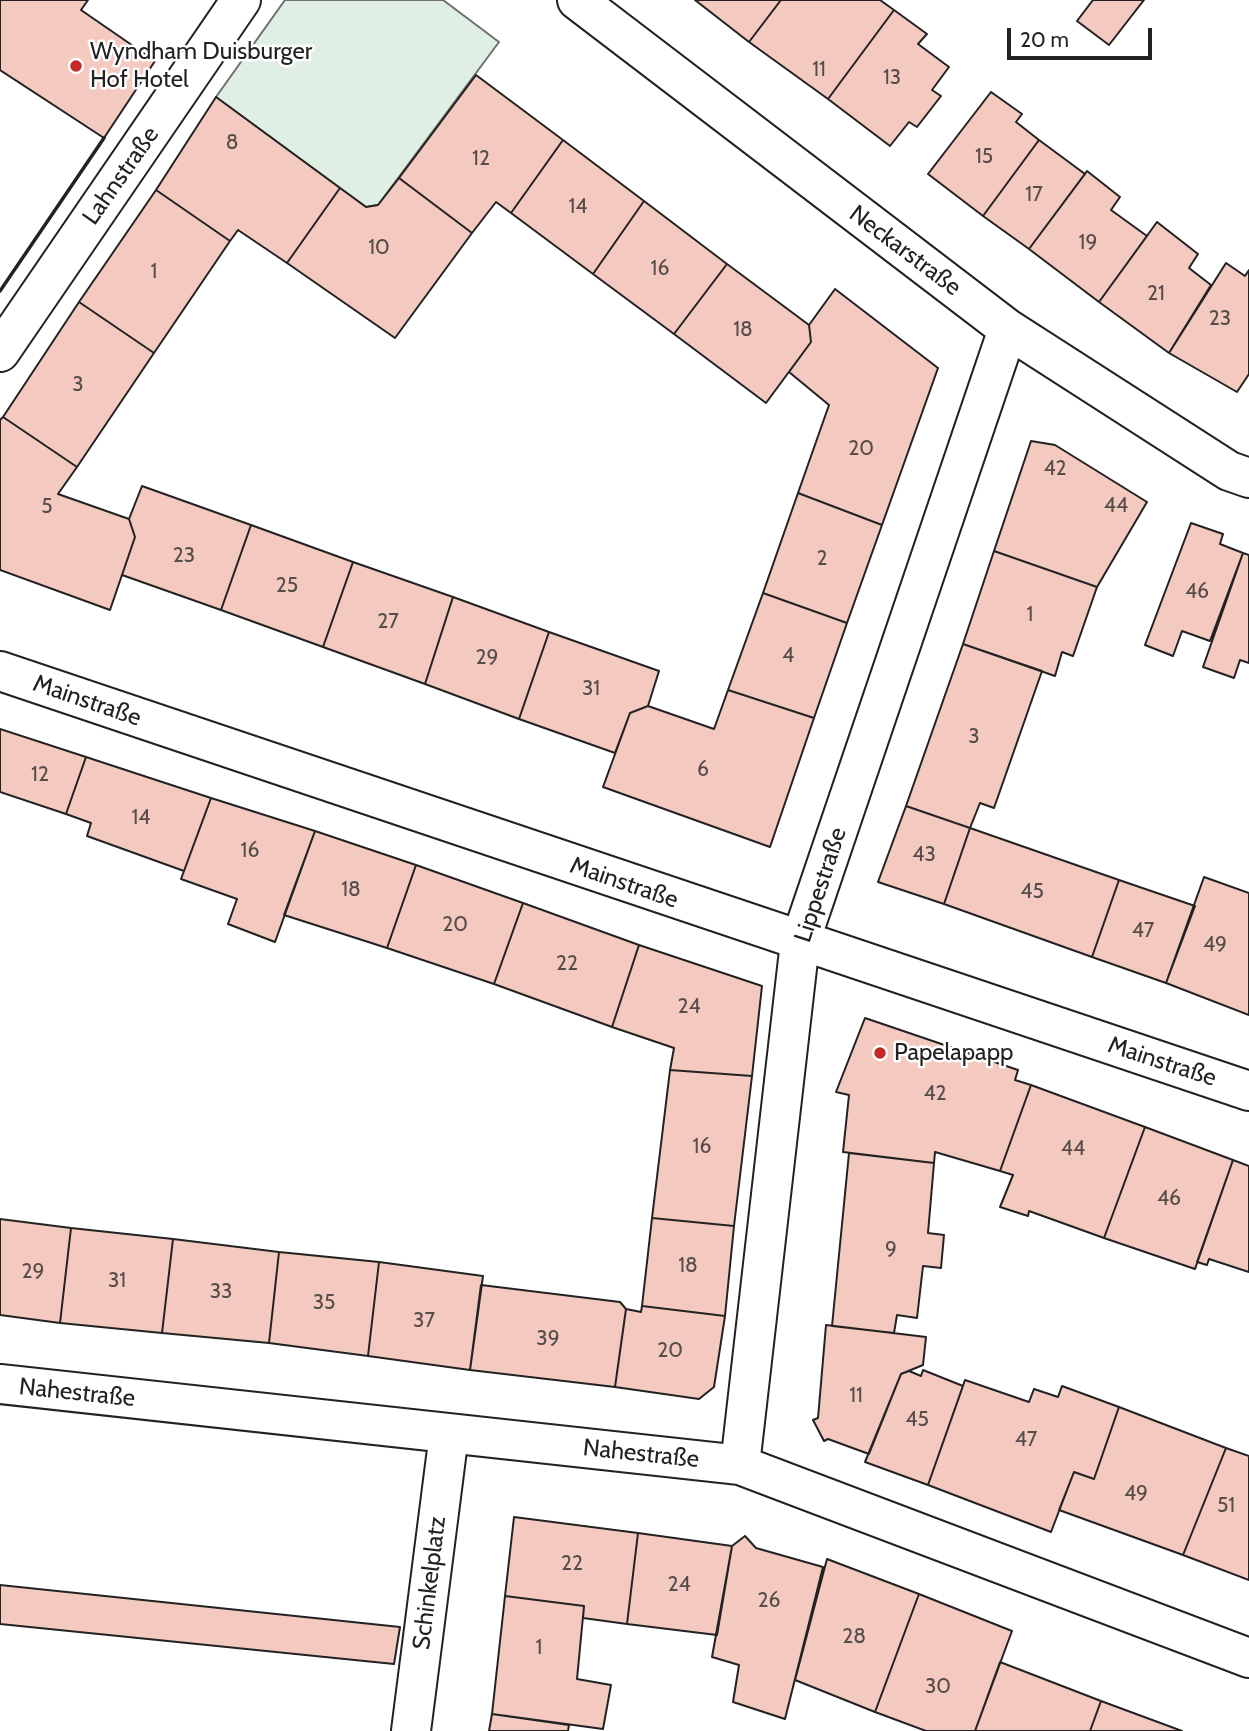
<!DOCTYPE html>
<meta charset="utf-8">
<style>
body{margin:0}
#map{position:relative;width:1249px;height:1731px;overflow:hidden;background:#fff;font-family:Cabin,sans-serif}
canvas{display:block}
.scale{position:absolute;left:1007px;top:28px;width:145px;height:32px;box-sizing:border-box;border:4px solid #222;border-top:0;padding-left:9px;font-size:21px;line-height:24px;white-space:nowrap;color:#222;-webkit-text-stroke:5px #fff;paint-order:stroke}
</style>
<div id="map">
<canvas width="1249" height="1731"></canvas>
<div class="scale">20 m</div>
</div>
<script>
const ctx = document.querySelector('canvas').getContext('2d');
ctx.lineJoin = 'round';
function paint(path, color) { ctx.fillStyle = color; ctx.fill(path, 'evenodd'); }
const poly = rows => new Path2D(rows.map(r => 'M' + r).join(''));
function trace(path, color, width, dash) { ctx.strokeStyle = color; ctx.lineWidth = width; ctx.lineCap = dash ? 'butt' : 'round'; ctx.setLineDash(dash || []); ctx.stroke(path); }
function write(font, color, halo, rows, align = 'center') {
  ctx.font = font + ' Cabin,sans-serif'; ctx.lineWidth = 5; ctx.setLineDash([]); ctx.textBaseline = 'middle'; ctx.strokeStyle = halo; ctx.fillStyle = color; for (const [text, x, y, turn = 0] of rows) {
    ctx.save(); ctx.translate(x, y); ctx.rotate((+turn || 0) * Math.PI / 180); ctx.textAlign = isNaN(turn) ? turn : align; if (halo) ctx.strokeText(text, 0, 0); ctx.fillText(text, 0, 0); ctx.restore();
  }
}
const green = poly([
 [285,0,443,0,499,42,378,205,366,207,216,97,285,0]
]);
paint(green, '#e0efe3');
trace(green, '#6f6f6f', 2);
const building = poly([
 [0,0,88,0,81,10,155,61,104,138,0,70,0,0],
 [695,0,781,0,749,42,695,0],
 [781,0,880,0,894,10,828,99,749,42,781,0],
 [1093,0,1144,0,1109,45,1077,21,1093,0],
 [894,10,927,34,918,44,949,67,932,90,941,96,917,127,909,122,890,146,828,99,894,10],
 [476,75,563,140,511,213,496,202,472,233,399,178,476,75],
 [991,92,1022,114,1016,122,1039,140,983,216,928,174,991,92],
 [216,97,340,188,287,263,238,230,230,241,156,190,216,97],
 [563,140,644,201,593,274,511,213,563,140],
 [1039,140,1085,174,1029,249,983,216,1039,140],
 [1087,171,1120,197,1111,210,1147,236,1099,302,1029,249,1087,171],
 [399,178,472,233,395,338,287,263,340,188,366,207,378,205,399,178],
 [156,190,230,241,154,353,79,302,156,190],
 [644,201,727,264,674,334,593,274,644,201],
 [1157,222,1198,254,1189,268,1211,285,1169,353,1099,302,1157,222],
 [1226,263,1245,276,1249,270,1249,374,1237,392,1169,353,1226,263],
 [727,264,809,325,811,342,766,403,674,334,727,264],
 [835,289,938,368,882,525,798,493,829,405,789,372,811,342,809,325,835,289],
 [79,302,154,353,77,467,3,417,79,302],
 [3,417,77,467,58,494,129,519,135,537,110,610,0,570,0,420,3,417],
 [1031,441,1055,445,1147,502,1097,587,994,551,1031,441],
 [142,486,251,525,221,610,122,575,135,537,129,519,142,486],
 [798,493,882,525,847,623,763,593,798,493],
 [1191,523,1223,534,1220,544,1243,553,1210,641,1182,631,1173,656,1145,645,1191,523],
 [251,525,353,562,323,647,221,610,251,525],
 [994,551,1097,587,1073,656,1062,652,1055,676,963,644,994,551],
 [1243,553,1249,555,1249,663,1240,660,1234,678,1203,667,1243,553],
 [353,562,453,597,425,684,323,647,353,562],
 [763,593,847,623,814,718,728,690,763,593],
 [453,597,549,632,519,719,425,684,453,597],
 [549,632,659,671,648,706,630,713,615,753,519,719,549,632],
 [963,644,1042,671,994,808,980,803,970,828,906,806,963,644],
 [728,690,814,718,770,847,603,787,630,713,648,706,714,729,728,690],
 [0,729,86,757,66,814,0,792,0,729],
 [86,757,211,798,184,871,87,836,91,823,66,814,86,757],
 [211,798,315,831,275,942,228,924,237,899,181,879,211,798],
 [906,806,970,828,944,904,878,882,906,806],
 [970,828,1119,880,1092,957,944,904,970,828],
 [315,831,416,865,387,948,284,915,315,831],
 [416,865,523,903,494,984,387,948,416,865],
 [1204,877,1249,893,1249,1015,1166,983,1204,877],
 [1119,880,1195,906,1166,983,1092,957,1119,880],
 [523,903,639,945,612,1027,494,984,523,903],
 [639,945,762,986,752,1076,670,1070,674,1048,612,1027,639,945],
 [865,1018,1018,1070,1015,1080,1031,1085,1000,1171,935,1152,934,1163,843,1152,849,1095,836,1092,865,1018],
 [670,1070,752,1076,734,1226,652,1218,670,1070],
 [1031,1085,1145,1127,1104,1238,1029,1211,1028,1216,1000,1207,1013,1175,1000,1171,1031,1085],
 [1145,1127,1233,1160,1195,1269,1104,1238,1145,1127],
 [849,1153,934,1163,928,1233,944,1235,941,1268,923,1266,917,1318,897,1315,894,1333,832,1326,849,1153],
 [1233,1160,1249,1166,1249,1272,1209,1259,1207,1265,1197,1262,1233,1160],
 [652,1218,734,1226,725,1316,642,1306,652,1218],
 [0,1219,71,1228,60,1323,0,1315,0,1219],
 [71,1228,173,1239,162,1333,60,1323,71,1228],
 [173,1239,279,1252,269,1343,162,1333,173,1239],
 [279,1252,379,1262,368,1356,269,1343,279,1252],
 [379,1262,483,1276,470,1370,368,1356,379,1262],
 [481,1285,620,1302,626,1309,615,1387,470,1370,481,1285],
 [642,1306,725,1316,714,1387,699,1399,615,1387,626,1309,641,1312,642,1306],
 [826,1325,926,1337,923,1365,901,1374,869,1454,828,1439,824,1441,813,1420,818,1418,826,1325],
 [923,1370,963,1386,928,1485,865,1462,901,1374,909,1371,921,1376,923,1370],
 [965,1380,1029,1402,1034,1389,1058,1397,1062,1386,1119,1407,1094,1479,1074,1472,1051,1532,928,1485,965,1380],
 [1119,1407,1226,1448,1183,1555,1059,1510,1074,1472,1094,1479,1119,1407],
 [1226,1448,1249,1456,1249,1580,1183,1555,1226,1448],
 [514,1517,638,1533,627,1624,583,1618,584,1606,505,1596,514,1517],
 [638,1533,732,1546,717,1635,627,1624,638,1533],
 [745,1536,756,1548,823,1567,785,1719,733,1702,739,1665,712,1657,732,1546,745,1536],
 [827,1559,919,1594,875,1712,795,1680,827,1559],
 [0,1585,400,1627,394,1664,0,1624,0,1585],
 [919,1594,1012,1631,975,1731,926,1731,875,1712,919,1594],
 [505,1596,584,1606,577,1679,611,1685,603,1729,492,1714,505,1596],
 [1000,1662,1101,1701,1090,1731,975,1731,1000,1662],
 [1101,1701,1182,1731,1090,1731,1101,1701],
 [492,1714,569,1725,568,1731,489,1731,492,1714]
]);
paint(building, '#f3c9c0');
trace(building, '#222', 2);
const minor = poly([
 [577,0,1008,329,1229,471,1249,478],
 [0,352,241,0],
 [0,671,1249,1091],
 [0,1384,740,1465,1249,1658],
 [740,1465,800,942,1008,329],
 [411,1731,449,1434]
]);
trace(minor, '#222', 42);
trace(minor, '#fff', 38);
trace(poly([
 [0,291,104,138]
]), '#222', 3.5);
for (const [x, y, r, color] of [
 [76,66,7,"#c62828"],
 [880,1053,7,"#c62828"]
]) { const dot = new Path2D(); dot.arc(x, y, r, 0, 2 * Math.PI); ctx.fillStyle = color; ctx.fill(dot); trace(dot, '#fff', 2.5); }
write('21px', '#564c4a', null, [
 ["11",819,70],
 ["13",892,78],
 ["8",232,143],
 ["15",984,157],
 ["12",481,159],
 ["17",1034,195],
 ["14",578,207],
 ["19",1088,243],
 ["10",379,248],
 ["16",660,269],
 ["1",154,272],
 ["21",1156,294],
 ["23",1220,319],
 ["18",743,330],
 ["3",78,385],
 ["20",861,449],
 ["42",1055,469],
 ["44",1116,506],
 ["5",47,507],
 ["23",184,556],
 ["2",822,559],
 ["25",287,586],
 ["46",1197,592],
 ["1",1030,615],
 ["27",388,622],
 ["4",788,656],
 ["29",487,658],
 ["31",591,689],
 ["3",974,737],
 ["6",703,770],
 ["12",40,775],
 ["14",141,818],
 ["16",250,851],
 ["43",924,855],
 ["18",351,890],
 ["45",1032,892],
 ["20",455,925],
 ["47",1143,931],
 ["49",1215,945],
 ["22",567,964],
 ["24",689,1007],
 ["42",935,1094],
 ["16",702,1147],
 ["44",1073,1149],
 ["46",1169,1199],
 ["9",891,1250],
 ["18",688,1266],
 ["29",33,1272],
 ["31",117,1281],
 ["33",221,1292],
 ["35",324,1303],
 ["37",424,1321],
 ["39",548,1339],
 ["20",670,1351],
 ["11",856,1396],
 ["45",917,1420],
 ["47",1026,1440],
 ["49",1136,1494],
 ["51",1226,1506],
 ["22",572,1564],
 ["24",679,1585],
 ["26",769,1601],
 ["28",854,1637],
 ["1",539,1648],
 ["30",938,1687]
]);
write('24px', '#222', '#fff', [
 ["Wyndham Duisburger",90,52],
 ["Hof Hotel",90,80],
 ["Papelapapp",894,1053]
], 'left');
write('24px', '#222', '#fff', [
 ["Lahnstraße",121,176,-55],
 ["Neckarstraße",905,251,37],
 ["Mainstraße",87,701,19],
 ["Mainstraße",624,883,19],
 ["Lippestraße",821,885,-72],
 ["Mainstraße",1162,1062,18],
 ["Nahestraße",77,1393,6],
 ["Nahestraße",641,1454,6],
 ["Schinkelplatz",430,1583,-83]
]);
</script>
